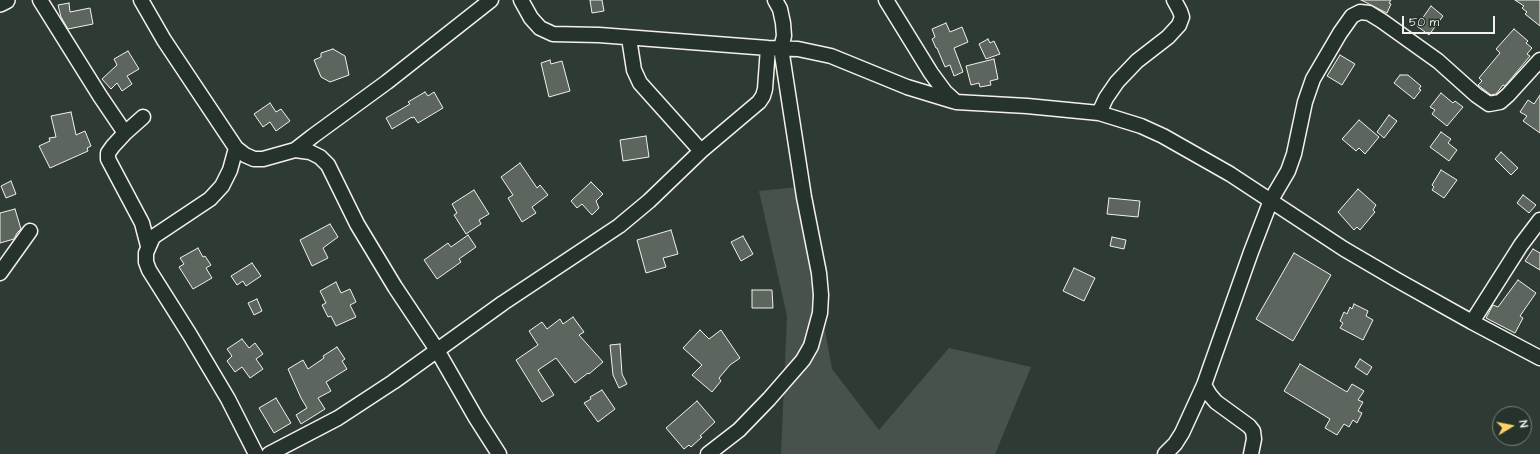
<!DOCTYPE html>
<style>
body{margin:0}
#map{position:relative;width:1540px;height:454px;overflow:hidden;background:#2e3b34;font-family:"Architects Daughter",sans-serif}
canvas{display:block}
.north{position:absolute;left:1492px;top:406px;width:40px;height:40px;box-sizing:border-box;background:#26332d;border:1px solid #787f78;border-radius:50%;rotate:80deg;font-size:11px;font-weight:700;line-height:16px;text-align:center;color:#f4f1e8}
.north::after{content:'';display:block;margin:auto;width:14px;height:18px;background:#ffd166;clip-path:polygon(50% 0,100% 100%,50% 72%,0 100%)}
.scale{position:absolute;left:1402px;top:16px;width:93px;height:18px;box-sizing:border-box;border:2px solid #f4f1e8;border-top:0;padding-left:5px;font-size:12px;line-height:14px;white-space:nowrap;color:#f4f1e8;-webkit-text-stroke:3px #26332d;paint-order:stroke}
</style>
<div id="map">
<canvas width="1540" height="454"></canvas>
<div class="north">N</div>
<div class="scale">50 m</div>
</div>
<script>
const ctx = document.querySelector('canvas').getContext('2d');
ctx.lineJoin = 'round';
function paint(path, color) { ctx.fillStyle = color; ctx.fill(path, 'evenodd'); }
const poly = rows => new Path2D(rows.map(r => 'M' + r).join(''));
function trace(path, color, width, dash) { ctx.strokeStyle = color; ctx.lineWidth = width; ctx.lineCap = dash ? 'butt' : 'round'; ctx.setLineDash(dash || []); ctx.stroke(path); }
paint(poly([
 [799,187,832,369,879,430,949,348,1031,367,995,454,781,454,787,316,759,191]
]), '#48524c');
const building = poly([
 [590,0,602,0,604,11,592,13,590,0],
 [1361,0,1391,0,1389,3,1391,4,1387,13,1361,0],
 [1515,0,1540,0,1540,26,1525,14,1527,12,1522,8,1524,6,1515,0],
 [69,3,70,12,90,8,93,24,68,29,61,17,58,5,69,3],
 [1431,6,1443,16,1429,35,1417,26,1431,6],
 [946,23,950,32,962,27,968,42,954,48,963,72,954,76,950,65,945,67,937,48,936,48,932,39,935,37,932,29,946,23],
 [1514,29,1528,41,1526,43,1532,48,1527,54,1530,56,1505,86,1503,85,1496,94,1491,95,1478,85,1482,81,1479,78,1500,53,1496,49,1514,29],
 [988,39,990,43,994,41,1000,54,986,59,979,44,988,39],
 [333,49,345,56,349,75,330,82,321,77,314,60,321,57,321,53,333,49],
 [128,51,139,69,127,76,132,84,122,91,117,83,111,89,102,79,117,65,114,59,128,51],
 [1340,55,1355,64,1342,85,1327,76,1340,55],
 [994,59,998,79,990,81,991,85,980,87,979,83,971,85,966,66,994,59],
 [550,60,551,64,562,61,570,91,549,97,541,63,550,60],
 [1400,75,1408,75,1421,86,1419,89,1421,90,1414,99,1394,83,1400,75],
 [425,92,428,96,434,92,443,108,418,123,414,117,412,118,412,117,392,129,386,118,410,104,408,102,425,92],
 [1441,93,1453,103,1455,101,1463,107,1447,126,1432,114,1435,110,1430,107,1441,93],
 [1540,95,1540,133,1523,121,1527,116,1520,112,1528,100,1534,104,1540,95],
 [270,103,276,112,281,109,290,121,276,131,270,122,263,127,254,114,270,103],
 [71,112,76,135,85,131,91,146,87,148,88,151,50,168,39,146,50,141,49,138,56,137,51,116,71,112],
 [1389,115,1397,121,1384,138,1377,132,1389,115],
 [1359,120,1379,137,1365,154,1359,148,1356,151,1342,139,1359,120],
 [1441,132,1451,139,1448,143,1457,150,1449,161,1430,147,1441,132],
 [646,136,649,157,623,161,620,140,646,136],
 [1501,152,1518,168,1511,175,1495,159,1501,152],
 [520,163,537,188,540,185,548,195,532,207,536,213,522,222,508,198,513,195,501,177,520,163],
 [1441,170,1457,180,1444,198,1432,190,1434,187,1432,185,1441,170],
 [11,181,16,194,6,198,1,186,11,181],
 [591,182,603,194,596,201,599,208,592,215,582,204,577,208,571,201,591,182],
 [1358,189,1376,205,1373,210,1375,212,1360,230,1357,227,1354,230,1338,212,1358,189],
 [474,190,489,214,479,220,481,224,466,234,454,215,457,213,452,204,474,190],
 [1523,195,1536,205,1529,213,1517,203,1523,195],
 [1109,198,1140,201,1138,217,1107,214,1109,198],
 [15,209,21,229,17,233,14,239,0,243,0,213,15,209],
 [330,224,338,237,323,248,328,258,312,266,300,240,330,224],
 [671,230,678,254,663,258,666,267,646,273,637,240,671,230],
 [468,235,476,247,459,259,461,262,437,279,424,260,448,243,451,247,468,235],
 [743,236,753,254,741,261,731,242,743,236],
 [1112,237,1126,240,1124,249,1110,246,1112,237],
 [198,248,203,257,205,256,211,265,206,268,212,278,193,289,179,267,184,264,180,258,198,248],
 [1533,249,1540,253,1540,270,1525,261,1533,249],
 [1294,253,1331,275,1293,341,1256,319,1294,253],
 [252,263,261,276,246,286,243,281,237,285,231,276,252,263],
 [1074,268,1095,278,1084,301,1063,291,1074,268],
 [1518,280,1536,293,1520,316,1523,318,1515,333,1486,318,1493,305,1498,307,1518,280],
 [336,282,341,293,350,289,356,302,350,305,356,317,336,326,331,316,328,317,322,305,326,303,320,291,336,282],
 [752,290,772,290,773,308,752,308,752,290],
 [257,299,262,311,254,315,248,303,257,299],
 [1354,304,1368,311,1366,316,1373,320,1363,340,1340,328,1343,323,1340,321,1344,312,1347,314,1350,307,1352,309,1354,304],
 [573,317,584,332,579,335,603,362,589,374,588,373,575,383,556,358,538,370,554,395,542,402,516,360,538,345,529,331,542,322,547,329,560,319,563,324,573,317],
 [700,330,709,339,721,330,740,358,730,365,719,378,721,381,712,392,692,375,702,365,683,348,700,330],
 [242,339,249,348,255,343,263,354,256,359,263,369,250,378,242,367,235,372,227,361,232,356,227,349,242,339],
 [620,344,622,374,627,384,619,388,613,375,610,345,620,344],
 [337,347,345,359,342,361,347,369,326,382,331,391,318,398,325,409,301,424,296,415,307,408,301,398,288,369,303,360,308,369,324,358,323,356,337,347],
 [1360,359,1372,367,1367,375,1355,367,1360,359],
 [1300,364,1347,392,1352,384,1364,391,1358,400,1363,402,1358,411,1362,413,1357,423,1353,420,1349,427,1344,424,1337,435,1325,428,1330,419,1284,391,1300,364],
 [602,390,615,409,598,422,584,403,591,399,590,397,602,390],
 [276,398,291,423,274,433,259,408,276,398],
 [697,401,715,422,700,436,702,437,691,447,689,445,684,449,666,428,697,401]
]);
paint(building, '#5c655e');
trace(building, '#f4f1e8', 1);
const minor = poly([
 [40,0,100,96,125,133],
 [141,0,164,40,236,148,245,155,254,159,263,159,295,150,310,152,320,157,328,165,357,224,395,287,437,350,476,418,499,454],
 [521,0,531,18,540,28,553,34,599,35,768,48,798,49,831,56,907,87,953,101],
 [886,0,931,73,945,92,956,102,1027,106,1099,113,1141,126,1163,136,1230,174,1344,249,1397,280,1472,322,1540,358],
 [629,38,634,70,640,83,701,151],
 [1099,113,1106,98,1117,82,1137,61,1168,37,1179,25,1182,17,1180,11,1174,0],
 [143,117,125,133,113,146,108,153,108,159,142,223,148,246],
 [236,148,230,170,222,186,210,199,153,237,146,253,146,262,149,270,190,335,228,399,256,454],
 [295,150,313,136,387,82,491,0],
 [0,273,30,231],
 [1472,322,1521,245,1540,220],
 [1204,385,1210,395,1216,402,1249,426,1253,431,1254,439,1251,454],
 [269,454,338,418,393,382,503,303,619,226,649,201,701,151,759,102,763,96,765,89,768,48],
 [708,454,739,430,769,399,803,360,811,346,820,313,821,295,819,273,804,197,781,48,784,36,783,23,780,9,775,0],
 [1165,454,1175,444,1182,433,1204,385,1251,252,1271,200,1288,171,1294,154,1305,102,1313,79,1340,33,1352,16,1360,12,1369,13,1382,21,1438,61,1476,95,1489,104,1500,102,1508,95,1540,60]
]);
const tertiary = poly([
 [0,3,6,0]
]);
trace(minor, '#f4f1e8', 17);
trace(tertiary, '#f4f1e8', 20);
trace(minor, '#26332d', 14);
trace(tertiary, '#26332d', 17);
</script>
